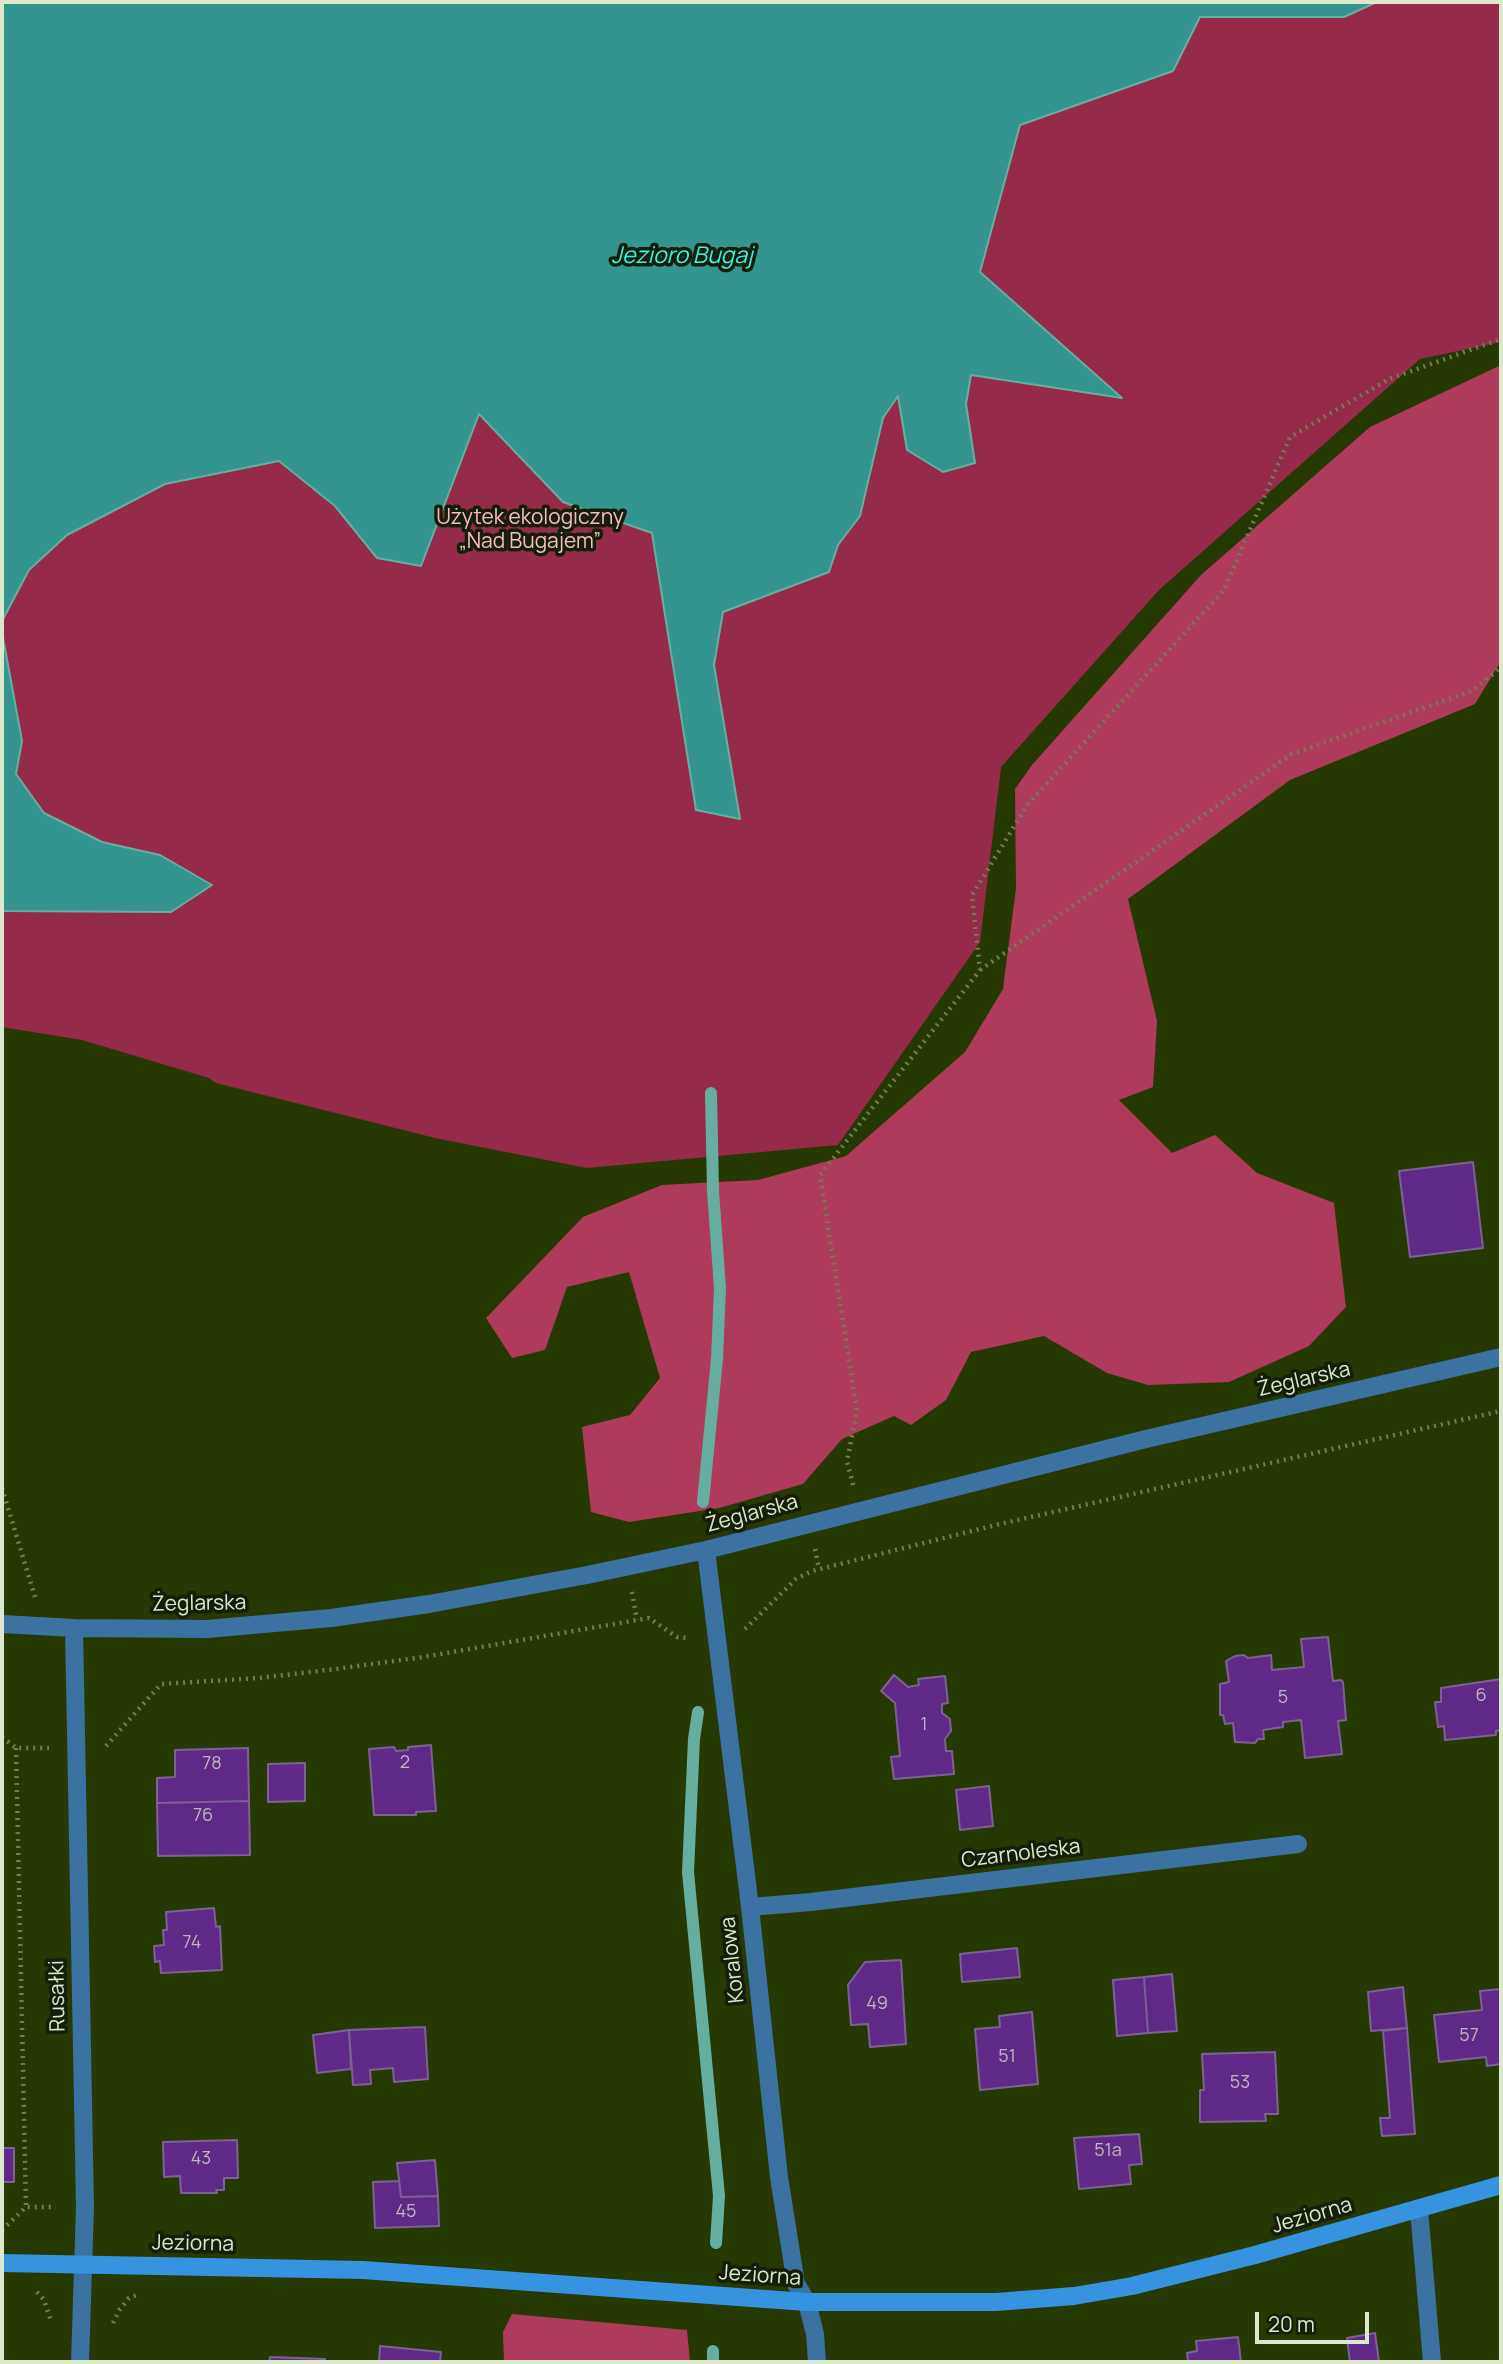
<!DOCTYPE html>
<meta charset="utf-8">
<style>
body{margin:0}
#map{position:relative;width:1503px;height:2364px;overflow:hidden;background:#273902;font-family:Manrope,sans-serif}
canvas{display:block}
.frame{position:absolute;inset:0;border:4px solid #dbe8cb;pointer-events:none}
.scale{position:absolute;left:1255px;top:2312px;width:114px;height:32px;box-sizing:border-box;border:4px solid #dbe8cb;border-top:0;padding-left:9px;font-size:21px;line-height:24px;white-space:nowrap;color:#dbe8cb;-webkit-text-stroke:5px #151e08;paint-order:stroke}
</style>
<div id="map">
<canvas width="1503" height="2364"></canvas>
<div class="frame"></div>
<div class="scale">20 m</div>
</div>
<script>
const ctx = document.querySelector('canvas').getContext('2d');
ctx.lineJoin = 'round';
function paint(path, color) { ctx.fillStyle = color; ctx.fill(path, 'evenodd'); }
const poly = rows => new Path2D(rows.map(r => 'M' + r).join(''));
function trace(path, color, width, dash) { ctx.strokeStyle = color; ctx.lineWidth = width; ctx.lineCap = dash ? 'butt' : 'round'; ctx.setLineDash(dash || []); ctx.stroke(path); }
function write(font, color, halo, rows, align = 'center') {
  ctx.font = font + ' Manrope,sans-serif'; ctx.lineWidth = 7; ctx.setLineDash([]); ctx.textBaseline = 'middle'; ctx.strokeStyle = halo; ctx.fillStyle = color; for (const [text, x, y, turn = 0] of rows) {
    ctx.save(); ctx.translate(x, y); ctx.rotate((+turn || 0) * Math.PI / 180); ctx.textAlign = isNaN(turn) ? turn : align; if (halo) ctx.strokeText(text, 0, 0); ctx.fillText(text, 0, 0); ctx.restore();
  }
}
paint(poly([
 [2,2,1501,2,1501,342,1420,359,1159,590,1001,767,980,942,838,1145,587,1168,435,1138,216,1083,209,1078,82,1040,2,1027]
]), '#962a4a');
paint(poly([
 [1501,365,1501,661,1475,704,1290,780,1128,899,1157,1021,1153,1087,1119,1100,1172,1153,1215,1135,1257,1173,1334,1203,1346,1307,1309,1346,1229,1382,1148,1385,1107,1373,1044,1336,971,1352,946,1400,911,1425,894,1416,842,1439,803,1484,719,1508,629,1522,591,1512,582,1427,630,1415,660,1378,629,1272,567,1287,545,1350,512,1358,486,1318,583,1217,662,1185,758,1180,846,1156,965,1052,1003,989,1016,888,1015,789,1032,765,1201,575,1370,427],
 [512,2314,687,2330,690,2362,504,2362,503,2332]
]), '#ae3b5b');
const water = poly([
 [2,2,1377,2,1344,17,1200,17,1173,71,1020,125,980,272,1122,398,971,375,966,404,975,463,943,472,907,450,898,396,883,418,860,516,838,545,829,572,723,612,714,665,740,819,696,810,652,533,563,502,479,414,421,566,377,558,335,506,279,461,165,484,67,535,29,570,2,621,2,2],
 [2,632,22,741,16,774,44,813,102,842,160,855,212,885,171,912,2,911,2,632]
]);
paint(water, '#33958d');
trace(water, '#65aea0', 2);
trace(poly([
 [703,1502,717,1359,720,1288,713,1191,711,1093],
 [698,1712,694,1739,688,1872,719,2196,716,2243],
 [713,2362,713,2351]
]), '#65aea0', 12);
const building = poly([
 [1473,1162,1483,1248,1410,1257,1399,1171,1473,1162],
 [1328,1637,1333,1681,1341,1680,1343,1682,1346,1720,1338,1721,1342,1754,1305,1758,1301,1720,1283,1722,1283,1727,1263,1730,1264,1739,1258,1739,1255,1743,1235,1742,1233,1723,1225,1724,1223,1715,1220,1715,1220,1684,1229,1682,1226,1661,1235,1656,1244,1655,1248,1658,1271,1655,1272,1670,1304,1667,1301,1639,1328,1637],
 [894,1675,908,1687,919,1685,918,1679,945,1676,948,1703,942,1704,942,1713,950,1719,951,1731,945,1739,946,1751,952,1751,954,1774,894,1779,891,1757,900,1756,895,1703,881,1691,894,1675],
 [1501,1679,1501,1730,1496,1731,1496,1735,1445,1740,1444,1726,1438,1727,1435,1702,1441,1702,1441,1688,1501,1679],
 [431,1745,436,1811,416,1812,416,1815,374,1815,369,1749,394,1747,396,1751,408,1750,408,1747,431,1745],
 [248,1748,249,1801,157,1803,157,1778,175,1777,175,1750,248,1748],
 [305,1763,305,1801,268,1802,268,1764,305,1763],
 [989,1786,993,1826,960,1830,956,1790,989,1786],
 [249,1801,250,1855,158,1856,157,1803,249,1801],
 [214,1908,216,1927,220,1926,222,1970,161,1973,160,1961,155,1962,154,1946,164,1945,163,1930,167,1930,166,1912,214,1908],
 [1017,1948,1020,1977,962,1982,960,1954,1017,1948],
 [901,1960,906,2044,870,2047,868,2024,851,2025,848,1985,865,1962,901,1960],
 [1172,1974,1177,2031,1148,2033,1144,1977,1172,1974],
 [1144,1977,1148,2033,1117,2036,1113,1980,1144,1977],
 [1403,1987,1407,2028,1371,2031,1368,1992,1403,1987],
 [1501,1989,1501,2064,1487,2066,1486,2057,1439,2062,1434,2015,1482,2010,1480,1991,1501,1989],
 [1032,2012,1038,2084,980,2090,975,2029,1000,2027,999,2016,1032,2012],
 [425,2027,428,2079,394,2082,393,2068,370,2070,371,2084,353,2085,349,2030,425,2027],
 [1407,2028,1415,2134,1382,2136,1380,2118,1390,2118,1383,2031,1407,2028],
 [349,2030,351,2069,317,2073,313,2035,349,2030],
 [1275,2052,1278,2114,1265,2114,1266,2121,1200,2122,1200,2090,1204,2090,1202,2054,1275,2052],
 [1139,2134,1142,2164,1129,2165,1131,2184,1079,2189,1074,2138,1139,2134],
 [237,2140,238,2178,224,2178,224,2190,216,2190,217,2193,181,2193,180,2176,164,2177,163,2142,237,2140],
 [2,2148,14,2148,14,2182,2,2182,2,2148],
 [435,2160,438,2196,401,2197,397,2163,435,2160],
 [399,2181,401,2197,438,2196,439,2226,375,2228,373,2182,399,2181],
 [1375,2333,1379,2362,1350,2362,1347,2338,1375,2333],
 [1238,2337,1241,2362,1188,2362,1187,2353,1197,2351,1196,2341,1238,2337],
 [380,2346,441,2352,440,2362,379,2362,380,2346],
 [270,2357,325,2359,325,2362,269,2362,270,2357]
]);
paint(building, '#5f2a87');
trace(building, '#7b6293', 2);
trace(poly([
 [980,970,1292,754,1472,691,1501,667],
 [853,1485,847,1461,857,1411,820,1175,980,970,972,895,1028,804,1224,590,1290,437,1389,379,1501,339],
 [2,1488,35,1597],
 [815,1549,819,1569],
 [632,1592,637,1620],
 [745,1629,796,1579,812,1571,1000,1524,1501,1411],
 [2,1737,16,1748,49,1748],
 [106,1746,161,1684,259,1678,336,1669,423,1657,649,1618,677,1637,689,1638],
 [16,1748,26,2207],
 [2,2230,26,2207,56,2207],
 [37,2292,44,2300,51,2321],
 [113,2323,120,2309,129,2298,137,2295]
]), '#707f53', 4.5, [2, 5]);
trace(poly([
 [1419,2209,1432,2362]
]), '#3b72a1', 18);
trace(poly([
 [706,1550,750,1907,779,2177,796,2284,807,2302,815,2334,817,2362],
 [2,1624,74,1628,207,1629,331,1618,429,1604,587,1575,706,1550,1146,1439,1501,1357],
 [74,1628,85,2207,80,2362],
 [750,1907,811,1902,1298,1844]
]), '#3b72a1', 18);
trace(poly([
 [2,2263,363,2270,807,2302,996,2302,1074,2296,1132,2286,1255,2255,1501,2185]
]), '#3593e0', 18);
write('18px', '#bcb8ba', null, [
 ["6",1481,1696],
 ["5",1283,1698],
 ["1",924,1725],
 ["2",405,1763],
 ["78",212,1764],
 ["76",203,1816],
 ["74",192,1943],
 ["49",877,2004],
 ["57",1469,2036],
 ["51",1007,2057],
 ["53",1240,2083],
 ["51a",1108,2151],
 ["43",201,2159],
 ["45",406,2212]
]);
write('21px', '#f9bcc6', '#151e08', [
 ["Użytek ekologiczny",530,518],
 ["„Nad Bugajem”",530,542]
]);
write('21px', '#dbe8cb', '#151e08', [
 ["Żeglarska",1304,1380,-13],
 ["Żeglarska",752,1514,-15],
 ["Żeglarska",199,1604,-1],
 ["Czarnoleska",1021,1854,-7],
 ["Koralowa",733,1960,-96],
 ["Rusałki",58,1996,-91],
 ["Jeziorna",1312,2216,-16],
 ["Jeziorna",193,2244,1],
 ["Jeziorna",760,2276,4]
]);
write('italic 23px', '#35f5e7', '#151e08', [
 ["Jezioro Bugaj",682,257]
]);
</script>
